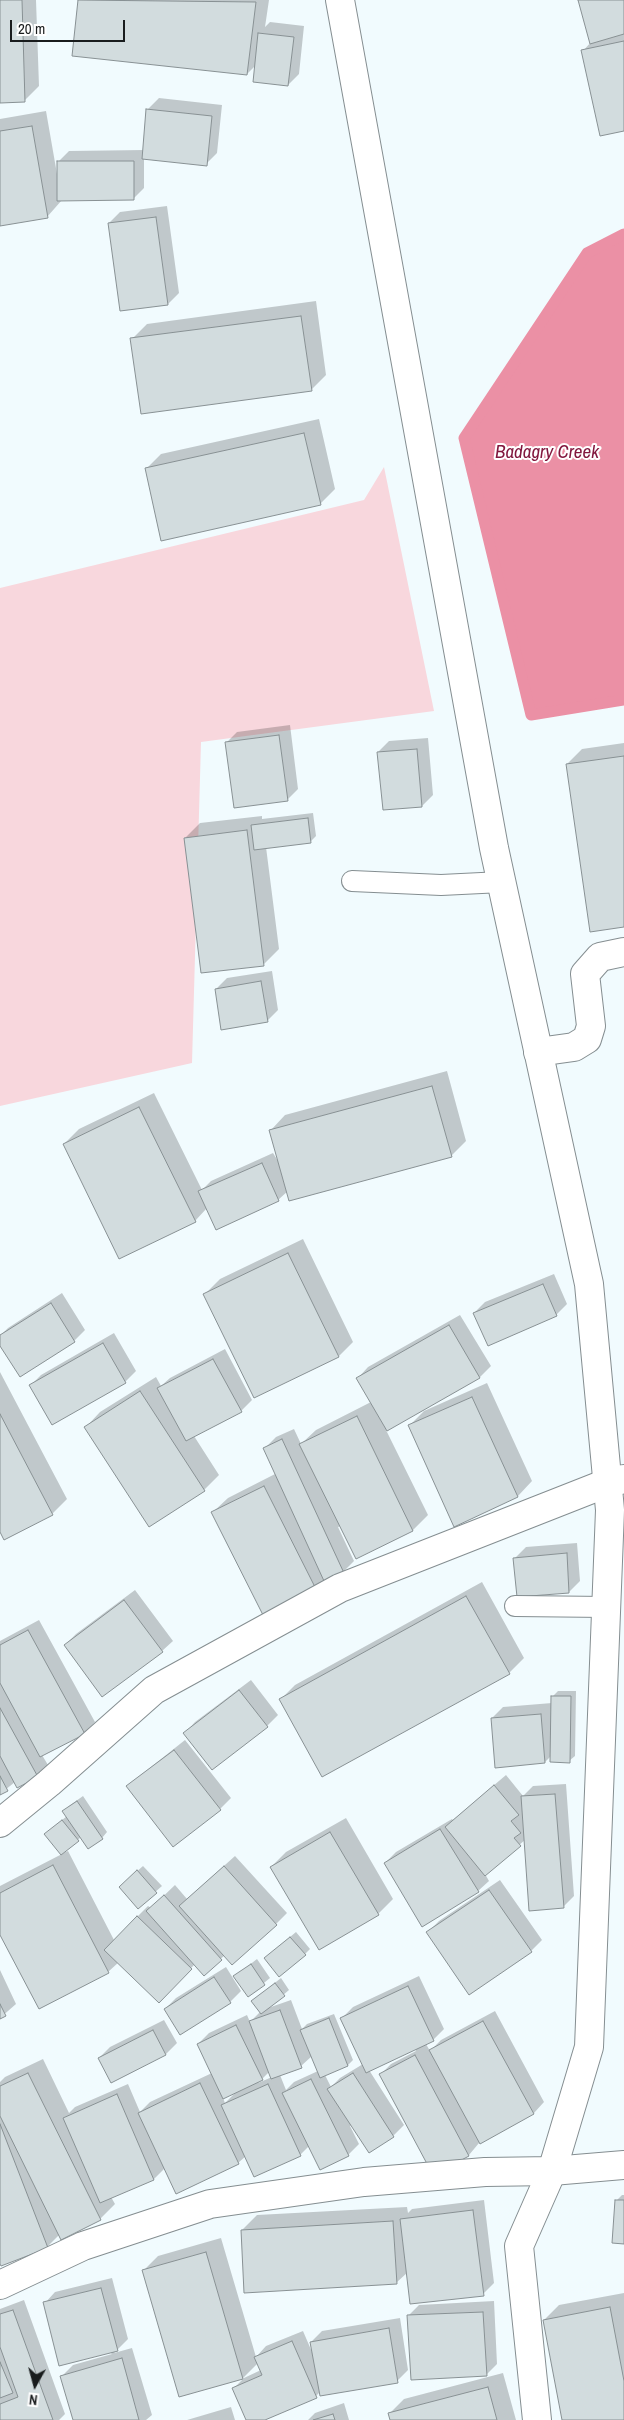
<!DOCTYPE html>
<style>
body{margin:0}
#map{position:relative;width:624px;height:2420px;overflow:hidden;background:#f1fbfe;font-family:"Archivo Narrow",sans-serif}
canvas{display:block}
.north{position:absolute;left:10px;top:2360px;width:50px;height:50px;-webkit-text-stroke:4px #fff;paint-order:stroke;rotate:187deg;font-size:14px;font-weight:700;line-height:20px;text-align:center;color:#191c1d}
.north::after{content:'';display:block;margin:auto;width:18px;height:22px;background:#191c1d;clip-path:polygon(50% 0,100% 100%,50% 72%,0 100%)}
.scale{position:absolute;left:10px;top:20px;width:115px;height:22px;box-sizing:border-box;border:2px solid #191c1d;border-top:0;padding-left:6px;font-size:15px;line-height:18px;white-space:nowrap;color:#191c1d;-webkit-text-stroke:4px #fff;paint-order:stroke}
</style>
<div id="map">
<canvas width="624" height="2420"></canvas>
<div class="north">N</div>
<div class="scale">20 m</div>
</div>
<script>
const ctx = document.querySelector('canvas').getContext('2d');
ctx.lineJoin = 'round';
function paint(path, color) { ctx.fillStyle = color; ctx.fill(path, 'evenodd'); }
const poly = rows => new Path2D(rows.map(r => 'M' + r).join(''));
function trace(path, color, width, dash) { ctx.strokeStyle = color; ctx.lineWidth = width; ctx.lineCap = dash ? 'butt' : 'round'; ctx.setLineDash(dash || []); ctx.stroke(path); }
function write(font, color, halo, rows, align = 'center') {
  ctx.font = font + ' "Archivo Narrow",sans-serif'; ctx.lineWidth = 4; ctx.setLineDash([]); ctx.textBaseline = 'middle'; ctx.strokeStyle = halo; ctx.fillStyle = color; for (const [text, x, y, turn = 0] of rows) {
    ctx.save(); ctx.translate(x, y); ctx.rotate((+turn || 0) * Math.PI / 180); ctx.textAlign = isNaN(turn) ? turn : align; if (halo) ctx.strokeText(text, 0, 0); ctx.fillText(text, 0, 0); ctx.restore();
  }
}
paint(poly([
 [384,467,434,711,201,742,192,1063,0,1106,0,588,364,500]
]), '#f8d7dd');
paint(poly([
 [624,234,624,700,531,715,464,438,587,253]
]), '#eb90a5');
paint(poly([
 [0,0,36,0,39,86,24,101,0,102],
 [79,0,269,0,265,27,270,22,304,26,299,74,288,85,256,65,247,74,73,55],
 [579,0,624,0,624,130,583,51,591,42],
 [159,98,222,105,217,153,206,164,144,158,144,188,133,199,62,200,47,217,0,225,0,119,46,111,57,174,58,162,69,151,144,150,148,109],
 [167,206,179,293,168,304,121,310,109,223,120,212],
 [316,301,326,375,311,390,132,339,147,324],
 [319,419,335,489,320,504,146,469,161,454],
 [290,725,298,789,287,800,226,743,237,732],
 [428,738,433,795,422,806,378,752,389,741],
 [624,743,624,926,567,764,582,749],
 [313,813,316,836,311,841,266,847,279,949,264,964,185,838,200,823,262,816,262,819],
 [272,971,278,1010,267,1021,216,989,227,978],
 [447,1071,466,1141,451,1156,288,1191,278,1200,207,1208,195,1221,64,1144,79,1129,154,1093,202,1190,211,1181,273,1153,281,1166,271,1130,285,1115],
 [303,1239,353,1342,339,1356,205,1294,220,1279],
 [554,1274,567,1304,556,1315,474,1313,485,1302],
 [62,1293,85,1330,74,1341,20,1375,0,1343,0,1336,8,1328],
 [460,1315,491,1366,480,1377,386,1430,428,1515,413,1530,356,1558,341,1526,338,1527,354,1561,343,1572,316,1590,213,1512,228,1498,277,1473,265,1448,276,1437,294,1429,301,1444,316,1430,371,1402,358,1378,368,1367],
 [114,1333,136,1371,125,1382,30,1386,41,1375],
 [225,1349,252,1400,241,1411,194,1436,219,1475,204,1490,86,1427,100,1412,156,1377,161,1386,170,1378],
 [0,1372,67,1499,52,1514,0,1530],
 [487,1383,532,1481,518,1496,409,1426,424,1411],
 [577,1543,580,1581,569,1592,515,1558,526,1547],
 [482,1582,524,1658,509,1673,280,1700,295,1685],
 [135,1590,173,1641,162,1651,65,1645,76,1634],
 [39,1620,95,1722,84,1733,42,1755,48,1765,37,1776,15,1782,0,1794,0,1641],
 [251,1680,278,1715,267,1726,185,1733,195,1722],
 [558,1691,576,1691,575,1756,569,1761,551,1756,545,1762,492,1718,503,1707,552,1703,552,1697],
 [185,1740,231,1798,220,1809,127,1786],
 [506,1775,523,1796,533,1786,566,1784,574,1896,563,1907,525,1840,485,1874,489,1881,478,1891,385,1863,396,1852,452,1819,453,1820],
 [83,1796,107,1832,102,1838,81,1837,63,1853,68,1851,114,1940,148,1906,151,1908,175,1885,187,1899,235,1856,287,1913,276,1924,225,1955,204,1974,195,1964,159,2001,119,1962,108,1972,0,1932,0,1886,62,1854,45,1834,67,1816,63,1811,69,1806],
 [346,1818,393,1899,378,1914,271,1867,286,1852],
 [143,1866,162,1886,138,1907,126,1881],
 [500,1880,542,1940,531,1951,428,1932,439,1921],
 [296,1932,310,1949,305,1954,271,1953],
 [257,1959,270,1978,248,1996,235,1976],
 [226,1967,241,1991,230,2002,165,2009,176,1998],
 [0,1970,16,2004,0,2018],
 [419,1976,444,2029,433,2040,426,2044,430,2051,441,2040,495,2011,544,2102,534,2113,479,2143,469,2155,434,2174,380,2075,391,2064,416,2051,415,2049,369,2070,404,2125,393,2136,352,2125,350,2126,359,2144,348,2155,309,2146,300,2155,246,2156,238,2163,165,2168,154,2179,111,2197,115,2204,100,2219,60,2234,47,2247,0,2264,0,2082,5,2077,43,2059,69,2113,75,2107,128,2084,140,2112,150,2102,212,2073,198,2044,209,2033,247,2015,250,2022,260,2012,252,2001,281,1978,289,1990,268,2008,291,2000,302,2029,307,2024,334,2014,353,2060,348,2065,325,2075,331,2087,340,2078,363,2064,342,2018,353,2007],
 [312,2056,318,2071,294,2082,286,2090,280,2075,301,2066],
 [270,2071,272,2077,258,2083],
 [236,2092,225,2103,223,2098],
 [164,2020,177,2043,166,2054,99,2058,110,2047],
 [622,2195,624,2195,624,2243,617,2200],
 [484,2200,494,2283,483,2294,408,2272,396,2283,242,2230,257,2215,407,2207,408,2213,412,2209],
 [221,2238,256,2357,266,2346,303,2331,312,2352,311,2342,322,2331,400,2318,408,2370,397,2381,320,2392,316,2396,262,2420,247,2420,233,2389,244,2378,261,2370,258,2363,243,2378,180,2395,143,2271,158,2256],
 [112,2278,128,2339,114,2353,132,2348,152,2415,146,2420,75,2420,62,2376,73,2365,112,2354,45,2303,55,2292],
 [624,2293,624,2420,564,2420,544,2320,559,2305],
 [24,2300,65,2414,59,2420,0,2420,0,2309],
 [494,2301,497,2364,486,2375,408,2316,419,2305],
 [503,2373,516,2420,391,2420,389,2414,404,2399],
 [344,2403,349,2420,308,2420,315,2413],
 [231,2407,235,2420,187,2420]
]), '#0003');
trace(poly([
 [624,234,587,253,464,438,531,715,624,700]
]), '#eb90a5', 11);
const building = poly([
 [0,0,22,0,25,102,0,103,0,0],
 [78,0,256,2,247,75,72,56,78,0],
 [578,0,624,0,624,34,590,44,578,0],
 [258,33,294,37,288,86,253,82,258,33],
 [624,41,624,131,600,136,581,50,624,41],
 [146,109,212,116,207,166,142,159,146,109],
 [32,126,48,218,0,226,0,131,32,126],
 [57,161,134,161,134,200,57,201,57,161],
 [156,217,168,305,120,311,108,223,156,217],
 [301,316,312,391,141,414,130,338,301,316],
 [304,433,321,505,161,541,145,468,304,433],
 [279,735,288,801,234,808,225,742,279,735],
 [417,749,422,807,383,810,377,752,417,749],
 [624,756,624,927,590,932,566,764,624,756],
 [308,818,311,843,254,850,251,825,308,818],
 [247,830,264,966,201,973,184,838,247,830],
 [261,981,268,1022,221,1030,215,989,261,981],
 [432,1086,452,1157,289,1201,269,1130,432,1086],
 [139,1107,196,1222,119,1259,63,1144,139,1107],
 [262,1163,279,1201,216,1230,198,1191,262,1163],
 [288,1253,339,1357,254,1398,203,1294,288,1253],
 [543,1284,557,1316,488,1346,473,1313,543,1284],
 [51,1303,75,1342,20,1377,0,1346,0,1335,51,1303],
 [449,1325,480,1378,387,1431,356,1378,449,1325],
 [103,1343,126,1383,52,1425,29,1385,103,1343],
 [213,1359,242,1412,186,1441,157,1388,213,1359],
 [140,1391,205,1491,149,1527,84,1427,140,1391],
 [472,1397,518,1497,454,1527,408,1425,472,1397],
 [0,1414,53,1515,4,1540,0,1532,0,1414],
 [357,1416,413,1531,356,1559,299,1444,357,1416],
 [282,1439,344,1573,324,1581,263,1448,282,1439],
 [264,1486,317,1591,264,1617,211,1512,264,1486],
 [567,1553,569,1593,517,1597,513,1558,567,1553],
 [466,1596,510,1674,322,1777,279,1699,466,1596],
 [124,1600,163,1652,102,1697,64,1645,124,1600],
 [28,1630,85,1734,40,1757,0,1683,0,1645,28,1630],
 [239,1690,268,1727,212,1770,183,1733,239,1690],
 [551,1696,571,1696,570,1763,550,1762,551,1696],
 [0,1708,38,1777,17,1788,0,1756,0,1708],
 [541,1714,545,1763,495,1768,491,1718,541,1714],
 [174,1750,221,1810,173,1847,126,1786,174,1750],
 [0,1776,8,1791,0,1795,0,1776],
 [494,1785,519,1815,511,1821,521,1833,514,1838,521,1846,485,1876,445,1827,494,1785],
 [555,1794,564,1908,529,1911,521,1796,555,1794],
 [77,1801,103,1839,88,1849,62,1811,77,1801],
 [62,1820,79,1841,61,1855,44,1834,62,1820],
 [440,1829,479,1892,422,1927,384,1863,440,1829],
 [330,1832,379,1915,319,1950,270,1867,330,1832],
 [53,1865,109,1973,39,2009,0,1935,0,1893,53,1865],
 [224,1866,277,1925,232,1965,179,1906,224,1866],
 [137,1870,157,1893,138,1909,119,1887,137,1870],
 [489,1890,532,1952,469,1995,426,1932,489,1890],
 [164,1895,222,1960,204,1976,146,1911,164,1895],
 [137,1916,192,1969,159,2003,104,1950,137,1916],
 [290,1937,306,1955,279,1977,264,1958,290,1937],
 [251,1964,265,1985,248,1997,233,1976,251,1964],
 [214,1977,231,2003,180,2035,164,2009,214,1977],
 [275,1983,285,1996,261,2014,251,2001,275,1983],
 [408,1986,434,2041,366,2073,340,2018,408,1986],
 [0,2004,6,2016,0,2019,0,2004],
 [280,2010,302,2068,271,2079,249,2021,280,2010],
 [329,2018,348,2066,320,2078,300,2030,329,2018],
 [483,2021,534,2114,480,2144,429,2050,483,2021],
 [236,2025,263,2080,223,2099,197,2044,236,2025],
 [153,2030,166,2055,111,2083,98,2058,153,2030],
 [415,2055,469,2156,433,2175,379,2074,415,2055],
 [28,2073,101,2220,61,2240,0,2116,0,2086,28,2073],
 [353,2073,394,2137,369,2153,327,2089,353,2073],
 [311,2079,349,2156,320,2170,282,2093,311,2079],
 [200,2083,239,2164,176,2194,138,2113,200,2083],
 [268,2084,301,2156,254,2177,221,2105,268,2084],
 [117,2094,154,2180,100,2203,63,2118,117,2094],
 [0,2124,48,2248,1,2266,0,2264,0,2124],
 [615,2200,624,2200,624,2244,612,2243,615,2200],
 [473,2210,484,2296,410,2304,400,2219,473,2210],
 [393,2221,397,2284,244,2293,241,2230,393,2221],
 [206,2252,243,2379,179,2397,142,2270,206,2252],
 [101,2288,118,2351,59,2366,43,2302,101,2288],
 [610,2307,624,2381,624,2420,562,2420,543,2320,610,2307],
 [13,2310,53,2420,0,2420,0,2404,18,2397,0,2347,0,2314,13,2310],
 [483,2312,487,2376,411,2380,407,2315,483,2312],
 [389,2328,398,2383,320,2396,310,2342,389,2328],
 [292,2341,317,2398,265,2420,246,2420,232,2388,262,2375,254,2357,292,2341],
 [122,2358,139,2420,73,2420,60,2376,122,2358],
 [0,2362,13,2393,0,2398,0,2362],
 [488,2387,497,2420,390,2420,388,2413,488,2387],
 [333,2414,335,2420,313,2420,333,2414]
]);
paint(building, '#d2dcde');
trace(building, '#889194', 1);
const lane = poly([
 [352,881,441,885,502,882],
 [515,1606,606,1607]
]);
const street = poly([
 [538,1052,574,1047,587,1039,591,1026,585,974,600,957,624,952],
 [0,1823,49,1783,154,1690,340,1588,607,1483,624,1479],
 [0,2285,83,2246,210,2204,364,2182,485,2172,552,2171,624,2165]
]);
const secondary = poly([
 [340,0,494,848,589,1284,610,1510,589,2047,552,2171,519,2246,537,2420]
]);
trace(lane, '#858e91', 22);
trace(street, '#858e91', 30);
trace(secondary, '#858e91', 30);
trace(lane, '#fff', 20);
trace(street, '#fff', 28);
trace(secondary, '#fff', 28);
write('italic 19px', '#82173e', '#fff', [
 ["Badagry Creek",547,453]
]);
</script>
